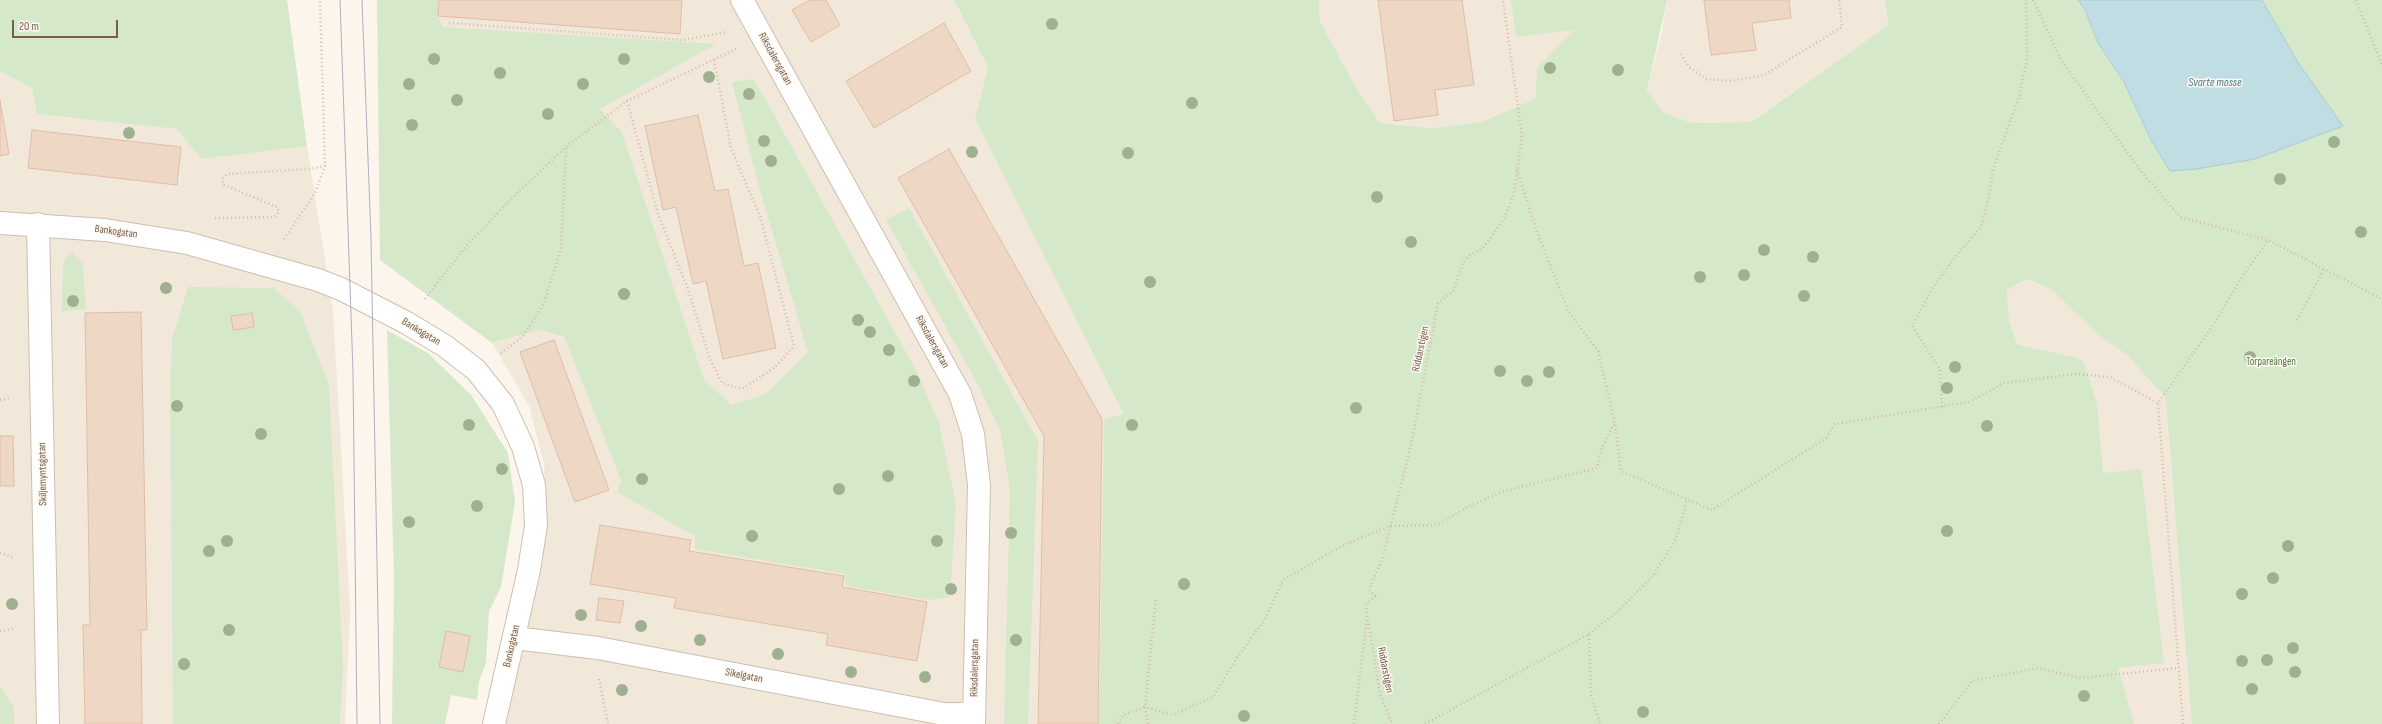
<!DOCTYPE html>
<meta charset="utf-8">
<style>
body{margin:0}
#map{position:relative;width:2382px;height:724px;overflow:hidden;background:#fbf5eb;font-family:"Sofia Sans Condensed",sans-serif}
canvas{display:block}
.scale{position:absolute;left:12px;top:20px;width:106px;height:18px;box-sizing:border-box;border:2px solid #745e4f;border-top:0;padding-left:5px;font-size:12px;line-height:14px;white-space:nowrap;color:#745e4f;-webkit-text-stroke:3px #fef9f1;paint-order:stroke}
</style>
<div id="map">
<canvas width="2382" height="724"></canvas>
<div class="scale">20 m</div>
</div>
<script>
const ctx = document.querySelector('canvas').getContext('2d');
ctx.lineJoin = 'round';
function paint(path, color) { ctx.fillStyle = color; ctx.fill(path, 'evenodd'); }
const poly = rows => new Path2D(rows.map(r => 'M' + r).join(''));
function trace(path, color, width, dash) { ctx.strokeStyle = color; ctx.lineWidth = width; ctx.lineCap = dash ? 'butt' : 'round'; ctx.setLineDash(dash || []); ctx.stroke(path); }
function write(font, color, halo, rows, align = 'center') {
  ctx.font = font + ' "Sofia Sans Condensed",sans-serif'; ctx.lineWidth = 3; ctx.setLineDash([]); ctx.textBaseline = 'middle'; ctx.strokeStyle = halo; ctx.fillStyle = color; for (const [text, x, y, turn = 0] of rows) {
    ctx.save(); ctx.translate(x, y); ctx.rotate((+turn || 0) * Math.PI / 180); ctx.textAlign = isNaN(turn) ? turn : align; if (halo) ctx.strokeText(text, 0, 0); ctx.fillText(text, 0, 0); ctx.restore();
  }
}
paint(poly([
 [439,0,954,0,988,67,975,120,1123,415,1207,724,506,724,522,655,546,529,544,463,529,406,492,343,539,330,564,337,622,480,673,502,809,352,766,394,730,405,704,379,622,132,456,49,438,17],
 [1319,0,1572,0,1576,30,1537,68,1535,99,1481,122,1431,128,1380,123,1355,86,1320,21],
 [1667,0,1885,0,1888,25,1750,122,1692,123,1664,113,1647,91,1662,31],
 [0,71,32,88,37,114,176,129,202,159,307,146,333,310,350,609,345,724,0,724],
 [2027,279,2052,290,2095,332,2153,339,2382,724,2134,724,2118,675,2075,357,2019,346,2009,320,2007,290]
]), '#f2e8da');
paint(poly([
 [0,0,287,0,307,146,202,159,176,129,37,114,32,88,0,71],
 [377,0,439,0,438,17,443,27,716,44,600,109,622,132,704,379,731,405,766,394,808,352,756,176,732,82,754,79,916,370,939,423,956,504,950,597,928,600,846,586,845,574,695,549,695,536,617,492,621,480,564,337,539,330,492,343,380,260],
 [954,0,1319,0,1320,21,1355,86,1380,123,1431,128,1481,122,1535,99,1537,68,1575,30,1516,37,1511,0,1667,0,1647,91,1664,113,1692,123,1751,122,1888,25,1885,0,2078,0,2085,10,2098,43,2124,82,2151,140,2170,171,2299,64,2262,0,2382,0,2382,724,2192,724,2166,398,2127,355,2095,332,2052,290,2027,279,2007,290,2009,320,2018,345,2075,357,2084,363,2097,404,2103,473,2141,469,2164,663,2118,668,2134,724,1099,724,1104,419,1123,414,975,119,988,67],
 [909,208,1038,441,1028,724,1004,724,1010,489,1000,430,976,381,886,220],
 [72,252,83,264,86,309,62,311,63,268,65,259],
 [188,287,274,288,301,313,329,386,343,668,340,724,173,724,170,387,172,339],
 [387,330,429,354,471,395,508,453,515,502,501,587,489,611,486,663,479,681,477,700,451,695,445,724,392,724,394,578],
 [0,686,14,707,14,724,0,724]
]), '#d5e8ca');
const water = poly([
 [2078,0,2262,0,2299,64,2343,126,2255,159,2196,169,2170,171,2151,140,2124,82,2098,43,2085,10,2078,0]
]);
paint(water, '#c0dde4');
trace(water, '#a7ccd4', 1);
const building = poly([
 [439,0,682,0,680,34,438,16,439,0],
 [810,0,826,0,840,25,811,42,792,10,810,0],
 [1378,0,1462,0,1474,85,1435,90,1438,115,1394,121,1378,0],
 [1704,0,1789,0,1791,18,1752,23,1756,50,1711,55,1704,0],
 [944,23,971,71,874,128,846,81,944,23],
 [0,100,9,154,0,156,0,100],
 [698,115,715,191,728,189,744,266,758,263,776,348,723,359,706,281,693,284,676,207,663,210,645,126,698,115],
 [32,130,181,147,177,185,28,168,32,130],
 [949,149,1102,419,1098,724,1038,724,1044,436,898,178,949,149],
 [141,312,147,630,141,630,142,724,85,724,83,625,90,625,85,313,141,312],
 [252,313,254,327,233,330,231,316,252,313],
 [554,340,609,490,575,502,520,352,554,340],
 [0,436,13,436,14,486,0,486,0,436],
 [600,525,691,540,689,551,844,576,842,587,927,602,917,661,826,645,828,634,674,608,676,598,590,584,600,525],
 [599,598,624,601,620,623,596,620,599,598],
 [446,631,470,636,463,672,439,667,446,631]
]);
paint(building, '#eed7c4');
trace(building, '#dfbea6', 1);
const minor = poly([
 [742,0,960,394,973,434,979,485,974,724],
 [0,223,105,230,187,243,318,280,341,289,407,323,445,346,476,370,503,404,523,447,534,485,536,525,529,570,494,724],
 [38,224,48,724],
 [514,638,598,648,944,714,974,714]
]);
trace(minor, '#cdbeb1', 24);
trace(poly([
 [2033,0,2061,60,2137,166,2180,217,2268,240,2382,299],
 [2356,0,2382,65],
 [449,23,683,40,726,32],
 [1681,54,1689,67,1706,79,1731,81,1764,75,1842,27,1839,0],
 [627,101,658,214,688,289,710,359,722,383,742,389,775,367,794,346,760,216,731,148,714,60],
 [1517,170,1535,226,1568,311,1598,351,1615,424,1621,471,1712,510,1826,438,1835,424,1969,402,2004,383,2075,374,2110,377,2158,403],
 [215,218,274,217,279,212,277,207,224,185,222,179,227,174,308,169,325,166,320,0],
 [284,239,315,193,325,166],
 [425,299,467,245,515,195,566,147,627,101,736,49],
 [2297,320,2324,269],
 [501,353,523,336,544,303,561,249,566,148],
 [0,400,11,398],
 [1942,407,1940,369,1912,326,1932,289,1954,258,1981,227,1989,197,1993,169,2019,97,2027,59,2026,0],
 [0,553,15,558],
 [1368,620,1380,694,1392,724],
 [0,631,15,628],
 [1589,634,1617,612,1653,576,1676,539,1687,499],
 [599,679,608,724],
 [1118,724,1123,715,1145,707,1156,598],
 [1148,724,1145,707,1172,715,1213,697,1236,659,1264,621,1283,580,1346,544,1390,526,1437,525,1468,507,1501,492,1597,468,1601,450,1614,424],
 [1354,724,1367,617,1366,605,1375,596,1369,590,1382,560,1411,445,1438,303,1454,290,1463,262,1470,255,1483,248,1504,219,1514,194,1522,136,1503,0],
 [1425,724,1589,634,1591,695,1600,724],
 [1939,724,1972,681,2038,668,2081,678,2179,668],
 [2183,724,2158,403,2214,324,2240,280,2268,240]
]), '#d4baa7', 2.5, [1, 3]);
trace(minor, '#fff', 22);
trace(poly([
 [340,0,353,372,357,724],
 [362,0,371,238,380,724]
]), '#b9a9c5', 1);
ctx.fillStyle = '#9fb091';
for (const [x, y] of [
 [1052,24],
 [434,59],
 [624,59],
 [1550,68],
 [1618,70],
 [500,73],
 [709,77],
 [409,84],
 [583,84],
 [749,94],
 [457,100],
 [1192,103],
 [548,114],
 [412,125],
 [129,133],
 [764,141],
 [2334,142],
 [972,152],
 [1128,153],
 [771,161],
 [2280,179],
 [1377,197],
 [2361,232],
 [1411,242],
 [1764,250],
 [1813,257],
 [1744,275],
 [1700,277],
 [1150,282],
 [166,288],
 [624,294],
 [1804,296],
 [73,301],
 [858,320],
 [870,332],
 [889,350],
 [2250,357],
 [1955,367],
 [1500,371],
 [1549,372],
 [914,381],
 [1527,381],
 [1947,388],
 [177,406],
 [1356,408],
 [469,425],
 [1132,425],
 [1987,426],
 [261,434],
 [502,469],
 [888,476],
 [642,479],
 [839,489],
 [477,506],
 [409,522],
 [1947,531],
 [1011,533],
 [752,536],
 [227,541],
 [937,541],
 [2288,546],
 [209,551],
 [2273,578],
 [1184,584],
 [951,589],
 [2242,594],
 [12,604],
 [581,615],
 [641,626],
 [229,630],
 [700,640],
 [1016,640],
 [2293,648],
 [778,654],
 [2267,660],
 [2242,661],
 [184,664],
 [851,672],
 [2295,672],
 [925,677],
 [2252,689],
 [622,690],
 [2084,696],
 [1643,712],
 [1244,716]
]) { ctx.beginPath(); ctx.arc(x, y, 6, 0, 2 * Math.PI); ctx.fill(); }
write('11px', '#745e4f', '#fef9f1', [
 ["Riksdalersgatan",775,59,61],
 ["Bankogatan",116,232,8],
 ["Bankogatan",421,332,31],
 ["Riksdalersgatan",932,342,61],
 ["Riddarstigen",1421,349,-78],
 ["Skiljemyntsgatan",43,474,-91],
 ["Bankogatan",512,646,-77],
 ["Riksdalersgatan",975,668,-89],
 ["Riddarstigen",1385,670,79],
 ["Sikelgatan",744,676,11]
]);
write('11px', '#547848', '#fef9f1', [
 ["Torpareängen",2271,362]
]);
write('italic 12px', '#4b7a85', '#fef9f1', [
 ["Svarte mosse",2215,83]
]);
</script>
